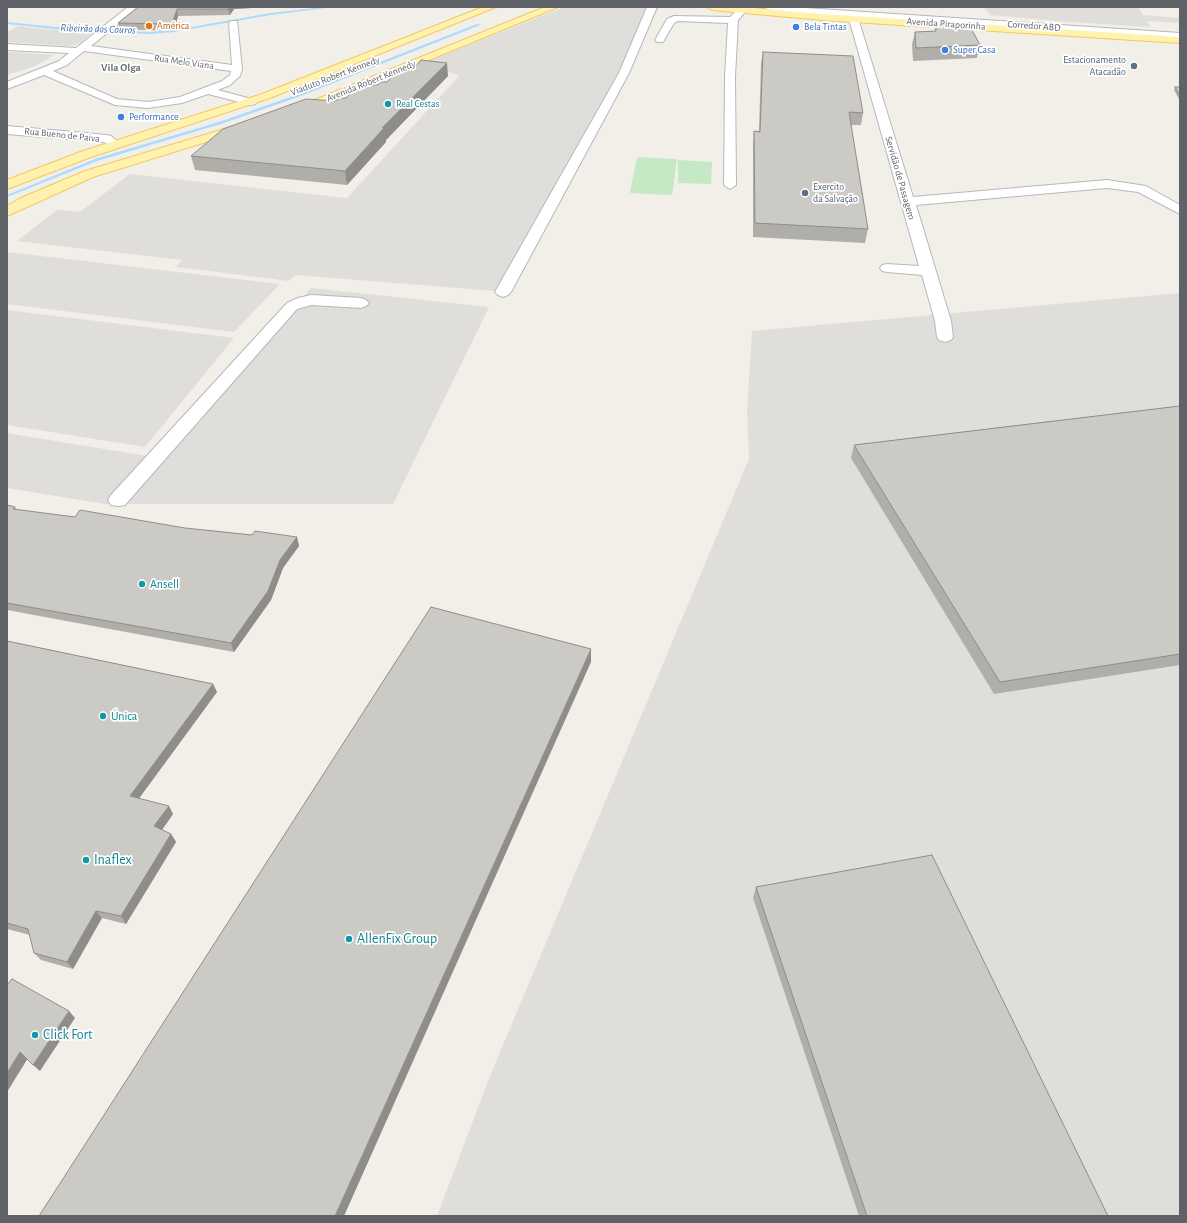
<!DOCTYPE html>
<meta charset="utf-8">
<style>
body{margin:0}
#map{position:relative;width:1187px;height:1223px;overflow:hidden;background:#f1efe8;font-family:"Alegreya Sans",sans-serif}
canvas{display:block}
.frame{position:absolute;inset:0;border:8px solid #5f6368;pointer-events:none}
</style>
<div id="map">
<canvas width="1187" height="1223"></canvas>
<div class="frame"></div>
</div>
<script>
const ctx = document.querySelector('canvas').getContext('2d');
ctx.lineJoin = 'round';
function paint(path, color) { ctx.fillStyle = color; ctx.fill(path, 'evenodd'); }
const poly = rows => new Path2D(rows.map(r => 'M' + r).join(''));
function trace(path, color, width, dash) { ctx.strokeStyle = color; ctx.lineWidth = width; ctx.lineCap = dash ? 'butt' : 'round'; ctx.setLineDash(dash || []); ctx.stroke(path); }
function write(font, color, halo, rows, align = 'center') {
  ctx.font = font + ' "Alegreya Sans",sans-serif'; ctx.lineWidth = 3.5; ctx.setLineDash([]); ctx.textBaseline = 'middle'; ctx.strokeStyle = halo; ctx.fillStyle = color; for (const [text, x, y, turn = 0] of rows) {
    ctx.save(); ctx.translate(x, y); ctx.rotate((+turn || 0) * Math.PI / 180); ctx.textAlign = isNaN(turn) ? turn : align; if (halo) ctx.strokeText(text, 0, 0); ctx.fillText(text, 0, 0); ctx.restore();
  }
}
paint(poly([
 [564,7,659,7,495,291,296,275,289,281,176,267,182,260,17,241,57,210,80,212,130,174,347,198,459,76,446,71,414,67],
 [984,7,1138,7,1143,15,1180,18,1180,23,1147,21,1150,27,1068,22,990,15],
 [18,26,42,29,95,31,78,44,70,46,7,42,7,32],
 [7,52,54,55,33,67,7,75],
 [7,252,280,284,234,332,7,304],
 [311,288,489,307,393,504,105,504,7,488,7,433,165,459],
 [1180,293,1180,1216,437,1216,490,1076,749,459,747,411,752,331],
 [7,310,234,338,145,447,7,425]
]), '#e0deda');
paint(poly([
 [637,157,677,159,672,195,630,193],
 [678,160,712,162,711,184,678,183]
]), '#c5e8c5');
paint(poly([
 [324,7,333,7,271,15,174,32,150,34,75,31,7,24,7,22,75,29,150,32,174,30,271,13,324,7],
 [477,24,480,25,298,97,224,123,97,161,7,197,7,195,95,159,222,121,296,95,477,24]
]), '#aadaff');
const minor = poly([
 [128,7,139,7,91,46,232,65,229,23,231,21,237,21,242,69,240,76,230,85,218,90,255,100,257,102,255,104,251,105,208,94,182,103,148,108,115,105,44,75,7,89,7,82,59,61,69,53,7,50,7,44,76,48,128,7],
 [84,51,231,71,230,75,222,81,180,97,148,102,117,99,53,71,67,65,84,51],
 [647,7,657,7,629,73,511,292,508,295,503,297,498,295,495,292,619,73,647,7],
 [764,7,790,7,1180,33,1180,39,858,18,913,197,1107,180,1146,186,1180,205,1180,214,1138,192,1107,188,916,205,951,321,953,337,951,340,945,342,939,340,937,337,935,321,922,275,887,272,882,271,880,268,882,265,887,264,919,266,849,19,851,17,799,14,769,10,764,7],
 [741,8,746,11,738,20,735,77,736,185,730,189,724,185,725,77,728,23,678,21,674,23,663,42,657,42,655,40,667,19,674,16,730,17,738,9,741,8],
 [7,126,107,135,111,136,120,144,114,148,104,142,7,134,7,126],
 [311,295,361,298,366,300,369,303,366,306,361,308,311,305,297,309,125,505,118,506,111,505,108,500,111,495,287,303,298,298,311,295]
]);
const major = poly([
 [483,7,496,7,270,98,91,157,7,189,7,180,83,151,262,94,483,7],
 [545,7,558,7,300,113,296,114,290,111,292,109,545,7],
 [707,7,742,7,822,14,1180,37,1180,43,822,20,712,10,707,7],
 [244,123,250,127,248,129,93,177,7,216,7,206,21,198,85,171,244,123]
]);
trace(minor, '#b5b8bc', 2);
trace(major, '#f2c960', 2);
paint(minor, '#fff');
paint(major, '#fff2af');
paint(poly([
 [138,7,269,7,234,9,230,15,178,16,174,31,120,29,118,23],
 [936,25,980,45,977,58,913,61,912,44,915,32,935,31],
 [763,52,863,113,861,125,851,125,868,229,865,243,753,237,753,144,754,131,759,131,761,63],
 [448,76,386,140,386,142,347,185,195,170,191,156,335,101,346,98,377,85,387,82],
 [1175,87,1180,87,1180,101,1174,90],
 [1180,406,1180,665,994,694,851,458,854,445],
 [7,505,15,507,17,510,75,517,252,535,297,537,299,546,283,568,271,600,234,652,7,610],
 [7,641,213,684,217,692,139,798,173,814,162,830,171,834,176,842,126,924,102,918,73,969,41,960,34,953,30,935,7,929],
 [756,887,1108,1216,859,1216,753,898]
]), '#afaea9');
paint(poly([
 [229,7,269,7,234,9,230,15,228,9],
 [177,9,178,16,174,31,172,24],
 [447,63,448,76,386,140,386,142,347,185,345,171,382,128],
 [297,537,299,546,283,568,271,600,234,652,231,643,280,560],
 [591,649,591,662,344,1216,335,1216],
 [213,684,217,692,135,804,130,796],
 [169,806,173,814,159,834,154,826],
 [171,834,176,842,126,924,121,916],
 [96,911,102,918,73,969,67,962],
 [69,1011,75,1018,40,1071,33,1065],
 [20,1052,28,1058,7,1092,7,1073]
]), '#8f8d8a');
const building = poly([
 [138,7,229,7,228,9,177,9,172,24,118,23,138,7],
 [950,24,957,29,971,28,980,45,916,48,915,32,936,31,936,25,950,24],
 [763,52,853,56,863,113,849,112,868,229,755,223,754,131,760,132,763,52],
 [421,60,447,63,382,128,384,128,345,171,191,156,223,129,306,99,335,101,340,98,346,98,360,84,377,85,381,82,387,82,400,69,406,69,409,65,416,66,421,60],
 [1175,87,1180,87,1180,96,1175,87],
 [1180,406,1180,654,1000,682,854,445,1180,406],
 [7,505,15,507,13,509,75,517,80,510,185,528,252,535,255,531,297,537,280,560,268,591,231,643,7,603,7,505],
 [431,607,591,649,335,1216,39,1216,431,607],
 [7,641,213,684,130,796,169,806,154,826,171,834,121,916,96,911,67,962,34,953,28,929,7,923,7,641],
 [932,855,1108,1216,867,1216,756,887,932,855],
 [12,979,69,1011,33,1065,20,1052,7,1073,7,985,12,979]
]);
paint(building, '#cccac5');
trace(building, '#8f8d8a', 1);
for (const [x, y, r, color] of [
 [149,26,4,"#e8710a"],
 [796,27,4,"#3f7fe0"],
 [945,50,4,"#3f7fe0"],
 [1134,66,4,"#5c6f8a"],
 [388,104,4,"#0f9aa8"],
 [121,117,4,"#3f7fe0"],
 [805,193,4,"#5c6f8a"],
 [142,584,4,"#0f9aa8"],
 [103,716,4,"#0f9aa8"],
 [86,860,4,"#0f9aa8"],
 [349,939,4,"#0f9aa8"],
 [35,1035,4,"#0f9aa8"]
]) { const dot = new Path2D(); dot.arc(x, y, r, 0, 2 * Math.PI); ctx.fillStyle = color; ctx.fill(dot); trace(dot, '#fff', 1.5); }
write('10px', '#5f6368', '#fff', [
 ["Avenida Piraporinha",946,24,4],
 ["Corredor ABD",1034,26,4],
 ["Rua Melo Viana",184,62,8],
 ["Viaduto Robert Kennedy",335,76,-21],
 ["Avenida Robert Kennedy",371,81,-22],
 ["Rua Bueno de Paiva",62,135,6],
 ["Servidão de Passagem",900,178,74]
]);
write('10px', '#c56008', '#fff', [
 ["América",157,26]
], 'left');
write('10px', '#366cbe', '#fff', [
 ["Bela Tintas",804,27],
 ["Super Casa",953,50],
 ["Performance",129,117]
], 'left');
write('10px', '#4e5e75', '#fff', [
 ["Estacionamento",1126,60],
 ["Atacadão",1126,72],
 ["Exercito",813,187,"left"],
 ["da Salvação",813,199,"left"]
], 'right');
write('10px', '#0d838f', '#fff', [
 ["Real Cestas",396,104]
], 'left');
write('italic 11px', '#4174aa', '#fff', [
 ["Ribeirão dos Couros",98,29,2]
]);
write('bold 11px', '#70757a', '#fff', [
 ["Vila Olga",121,68]
]);
write('12px', '#0d838f', '#fff', [
 ["Ansell",150,584],
 ["Única",111,716]
], 'left');
write('14px', '#0d838f', '#fff', [
 ["Inaflex",94,860],
 ["AllenFix Group",357,939],
 ["Click Fort",43,1035]
], 'left');
</script>
